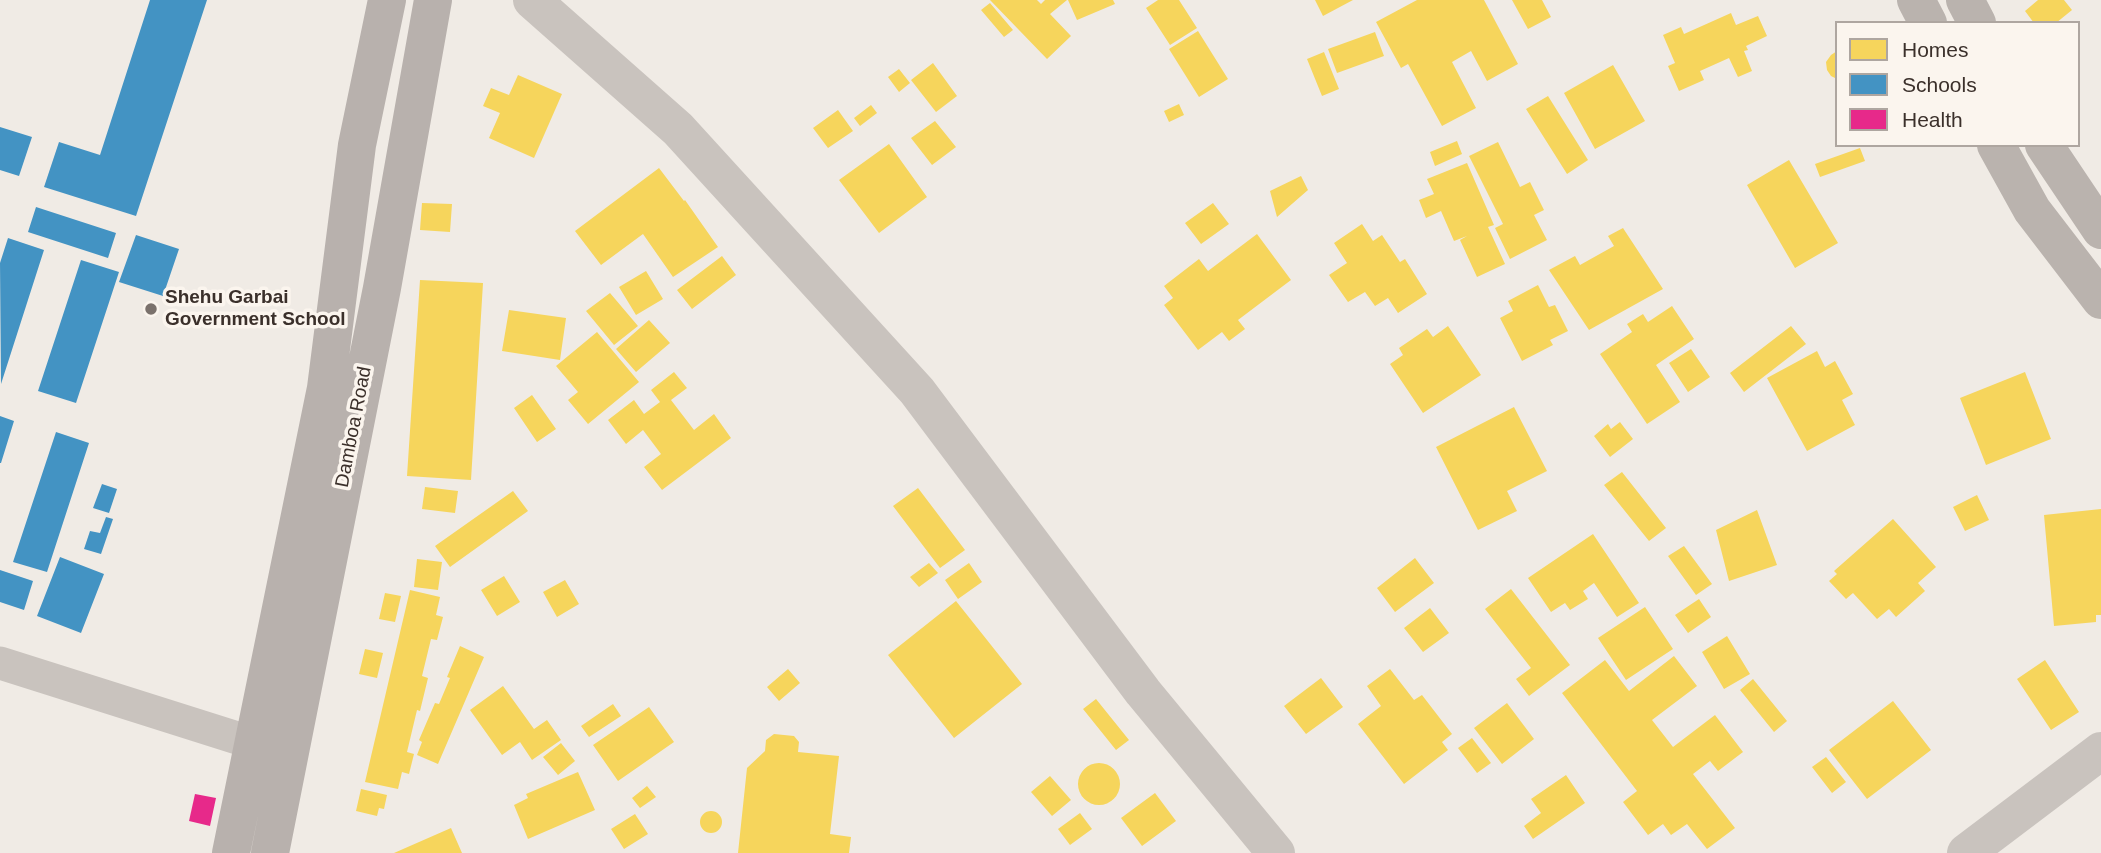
<!DOCTYPE html>
<style>
body{margin:0}
#map{position:relative;width:2101px;height:853px;overflow:hidden;background:#f0ebe5;font-family:Arial,sans-serif}
canvas{display:block}
.legend{position:absolute;left:1835px;top:21px;width:245px;height:126px;box-sizing:border-box;background:#fbf5ee;border:2px solid #aea6a0;margin:0;padding:9px 12px;list-style:none;font-size:21px;color:#3b302b}
.legend li{display:flex;align-items:center;gap:14px;height:35px}
.legend b{width:35px;border:2px solid #aea6a0}
</style>
<div id="map">
<canvas width="2101" height="853"></canvas>
<ul class="legend">
<li><b style="height:19px;background:#f6d55c"></b>Homes</li>
<li><b style="height:19px;background:#4393c3"></b>Schools</li>
<li><b style="height:19px;background:#e7298a"></b>Health</li>
</ul>
</div>
<script>
const ctx = document.querySelector('canvas').getContext('2d');
ctx.lineJoin = 'round';
function paint(path, color) { ctx.fillStyle = color; ctx.fill(path, 'evenodd'); }
const poly = rows => new Path2D(rows.map(r => 'M' + r).join(''));
function trace(path, color, width, dash) { ctx.strokeStyle = color; ctx.lineWidth = width; ctx.lineCap = dash ? 'butt' : 'round'; ctx.setLineDash(dash || []); ctx.stroke(path); }
function write(font, color, halo, rows, align = 'center') {
  ctx.font = font + ' Arial,sans-serif'; ctx.lineWidth = 7; ctx.setLineDash([]); ctx.textBaseline = 'middle'; ctx.strokeStyle = halo; ctx.fillStyle = color; for (const [text, x, y, turn = 0] of rows) {
    ctx.save(); ctx.translate(x, y); ctx.rotate((+turn || 0) * Math.PI / 180); ctx.textAlign = isNaN(turn) ? turn : align; if (halo) ctx.strokeText(text, 0, 0); ctx.fillText(text, 0, 0); ctx.restore();
  }
}
paint(poly([
 [990,0,1037,0,1041,4,1045,0,1067,0,1050,14,1071,36,1047,59],
 [1068,0,1113,0,1115,4,1077,20],
 [1158,0,1179,0,1197,28,1170,45,1146,8],
 [1315,0,1353,0,1323,16],
 [1417,0,1484,0,1518,64,1487,81,1471,51,1452,62,1476,108,1442,126,1408,64,1401,68,1376,22],
 [1512,0,1542,0,1551,17,1528,29],
 [2038,0,2064,0,2072,10,2056,23,2034,23,2025,11],
 [990,3,1013,30,1004,37,981,10],
 [1731,13,1736,25,1758,16,1767,36,1746,46,1748,50,1744,51,1752,71,1738,77,1729,58,1700,71,1704,80,1679,91,1668,66,1675,63,1663,35,1681,27,1684,34],
 [1198,31,1228,79,1199,97,1169,49],
 [1375,32,1384,56,1337,73,1328,49],
 [1837,51,1837,79,1831,76,1827,70,1826,62,1831,55],
 [1324,52,1339,89,1322,96,1307,59],
 [933,63,957,96,936,112,911,80],
 [1613,65,1645,121,1595,149,1564,93],
 [899,69,910,83,899,92,888,77],
 [518,75,562,94,534,158,489,138,500,113,483,106,491,88,509,95],
 [1548,96,1588,160,1567,174,1526,109],
 [1179,104,1184,115,1169,122,1164,111],
 [871,105,877,113,860,126,854,118],
 [838,110,853,131,828,148,813,128],
 [935,121,956,147,932,165,911,138],
 [1457,141,1462,154,1435,166,1430,152],
 [1498,142,1520,187,1530,182,1544,210,1534,215,1547,240,1510,259,1495,228,1503,224,1469,156],
 [889,144,927,197,879,233,839,180],
 [1860,148,1865,161,1820,177,1815,164],
 [1789,160,1838,243,1795,268,1747,185],
 [1467,163,1494,225,1488,227,1505,264,1477,277,1460,240,1467,236,1454,241,1441,211,1426,218,1419,200,1434,194,1427,179],
 [659,168,684,201,685,200,718,247,673,277,643,234,601,265,575,231],
 [1301,176,1308,190,1277,217,1270,191],
 [422,203,452,204,450,232,420,230],
 [1213,203,1229,224,1201,244,1185,223],
 [1362,224,1373,241,1382,235,1400,262,1405,259,1427,294,1398,313,1388,298,1375,306,1365,292,1348,302,1329,275,1347,263,1334,243],
 [1623,228,1663,289,1589,330,1549,270,1575,256,1580,265,1614,246,1608,236],
 [1257,234,1291,280,1238,320,1245,329,1229,341,1222,332,1198,350,1164,305,1173,298,1164,286,1199,259,1208,271],
 [722,256,736,275,692,309,677,290],
 [646,271,663,299,636,315,619,287],
 [420,280,483,283,471,480,407,476],
 [1538,285,1549,307,1555,305,1568,331,1550,340,1553,345,1522,361,1500,318,1513,311,1508,301],
 [610,293,638,326,614,345,586,311],
 [1672,306,1694,339,1656,365,1680,402,1647,424,1600,354,1632,332,1627,324,1643,314,1648,322],
 [509,310,566,318,560,360,502,351],
 [649,320,670,343,636,372,616,349],
 [1448,326,1481,375,1423,413,1390,364,1403,355,1399,348,1427,329,1433,337],
 [1791,326,1806,344,1744,392,1730,373],
 [597,332,639,382,588,424,568,400,578,392,556,366],
 [1691,349,1710,377,1688,392,1669,363],
 [1817,351,1825,367,1835,361,1853,394,1842,400,1855,425,1807,451,1767,378],
 [674,372,687,388,671,400,694,430,714,414,731,438,662,490,644,467,661,454,643,430,626,444,608,420,634,400,644,414,660,402,651,390],
 [2025,372,2051,439,1986,465,1960,398],
 [532,395,556,429,537,442,514,408],
 [1514,407,1547,471,1507,491,1517,511,1478,530,1436,447],
 [1620,422,1633,439,1610,457,1594,436,1608,424,1611,429],
 [1622,472,1666,528,1649,541,1604,485],
 [425,487,458,491,455,513,422,509],
 [918,488,965,550,940,568,893,506],
 [513,491,528,511,450,567,435,546],
 [1977,495,1989,520,1965,531,1953,507],
 [2101,509,2101,615,2096,615,2096,622,2054,626,2044,515],
 [1757,510,1777,565,1729,581,1716,530],
 [1893,519,1936,567,1918,583,1925,591,1896,617,1889,609,1877,619,1853,593,1846,599,1829,581,1837,574,1834,571],
 [1593,534,1639,603,1617,617,1594,583,1583,591,1588,599,1570,610,1565,603,1551,612,1528,578],
 [1684,546,1712,584,1696,595,1668,556],
 [1415,558,1434,583,1395,612,1377,588],
 [417,559,442,562,438,590,414,587],
 [929,563,938,573,919,587,910,577],
 [969,563,982,582,958,599,945,580],
 [504,576,520,602,497,616,481,590],
 [565,580,579,604,557,617,543,592],
 [1511,589,1570,665,1529,696,1516,679,1531,668,1485,609],
 [410,590,440,597,436,615,443,617,437,640,431,639,422,676,428,678,420,711,417,710,407,752,414,754,409,774,402,772,398,789,365,782],
 [385,593,401,596,395,622,379,619],
 [1699,599,1711,617,1688,633,1675,615],
 [956,601,1022,684,954,738,888,655],
 [1645,607,1673,649,1626,680,1598,638],
 [1430,608,1449,633,1423,652,1404,628],
 [1727,636,1750,674,1724,689,1702,652],
 [460,646,484,657,438,764,417,755,422,742,419,740,435,703,439,704,450,678,447,677],
 [365,649,383,653,377,678,359,674],
 [1674,656,1697,686,1652,720,1673,747,1715,715,1743,752,1718,771,1710,761,1693,774,1735,828,1707,849,1687,824,1671,835,1663,824,1648,835,1623,802,1637,791,1562,693,1605,660,1629,691],
 [2045,660,2079,712,2051,730,2017,679],
 [788,669,800,683,779,701,767,687],
 [1390,669,1414,700,1422,695,1452,734,1442,742,1448,750,1404,784,1358,724,1381,706,1367,686],
 [1321,678,1343,707,1306,734,1284,706],
 [1753,679,1787,721,1774,732,1740,690],
 [503,686,534,729,547,720,561,740,532,760,520,742,502,755,470,710],
 [1096,699,1129,740,1116,750,1083,709],
 [1893,701,1931,750,1867,799,1829,750],
 [1507,703,1534,739,1502,764,1474,728],
 [613,704,621,716,589,737,581,726],
 [649,707,674,742,618,781,593,745],
 [774,734,794,736,799,742,798,752,839,756,830,834,851,837,849,853,738,853,747,768,765,751,766,740],
 [1472,738,1491,763,1477,773,1458,748],
 [561,743,575,761,558,775,543,757],
 [1826,757,1846,782,1832,793,1812,767],
 '1078 784a21 21 0 1 1 42 0a21 21 0 1 1-42 0Z',
 [578,772,595,810,528,839,514,805,528,798,526,794],
 [1566,775,1585,803,1533,839,1524,826,1541,813,1531,799],
 [1050,776,1071,800,1052,816,1031,792],
 [647,786,656,797,640,808,632,798],
 [361,789,387,795,384,809,379,808,377,816,356,811],
 [1155,793,1176,821,1142,846,1121,818],
 '700 822a11 11 0 1 1 22 0a11 11 0 1 1-22 0Z',
 [1080,813,1092,829,1070,845,1058,829],
 [635,814,648,834,624,849,611,829],
 [451,828,462,853,394,853]
]), '#f6d55c');
paint(poly([
 [150,0,207,0,136,216,44,187,59,142,100,155],
 [0,127,32,137,19,176,0,170],
 [36,207,116,233,108,258,28,232],
 [136,235,179,249,163,296,119,282],
 [8,238,44,250,1,384,0,263],
 [81,260,119,272,76,403,38,391],
 [0,416,14,421,1,463,0,463],
 [56,432,89,443,47,572,13,562],
 [102,484,117,489,109,513,93,508],
 [106,517,113,519,101,554,84,549,90,531,100,533],
 [60,557,104,574,81,633,37,616],
 [0,570,33,581,24,610,0,602]
]), '#4393c3');
paint(poly([
 [195,794,216,798,210,826,189,821]
]), '#e7298a');
trace(poly([
 [0,663,253,743,278,746]
]), '#c9c3be', 33);
trace(poly([
 [532,0,678,129,917,391,1143,692,1276,853],
 [1966,853,2101,751]
]), '#c9c3be', 38);
trace(poly([
 [1916,0,1928,23],
 [1965,0,1977,23],
 [1996,145,2032,210,2101,300],
 [2044,145,2101,230]
]), '#bab3ae', 38);
trace(poly([
 [231,853,326,388,357,145,387,0],
 [270,853,382,288,433,0]
]), '#b8b1ad', 38);
for (const [x, y, r, color] of [
 [151,309,7,"#7a716c"]
]) { const dot = new Path2D(); dot.arc(x, y, r, 0, 2 * Math.PI); ctx.fillStyle = color; ctx.fill(dot); trace(dot, '#fbf5ee', 2.5); }
write('bold 19px', '#3b302b', '#fbf5ee', [
 ["Shehu Garbai",165,298],
 ["Government School",165,320]
], 'left');
write('19px', '#3b302b', '#fbf5ee', [
 ["Damboa Road",354,427,-79]
]);
</script>
